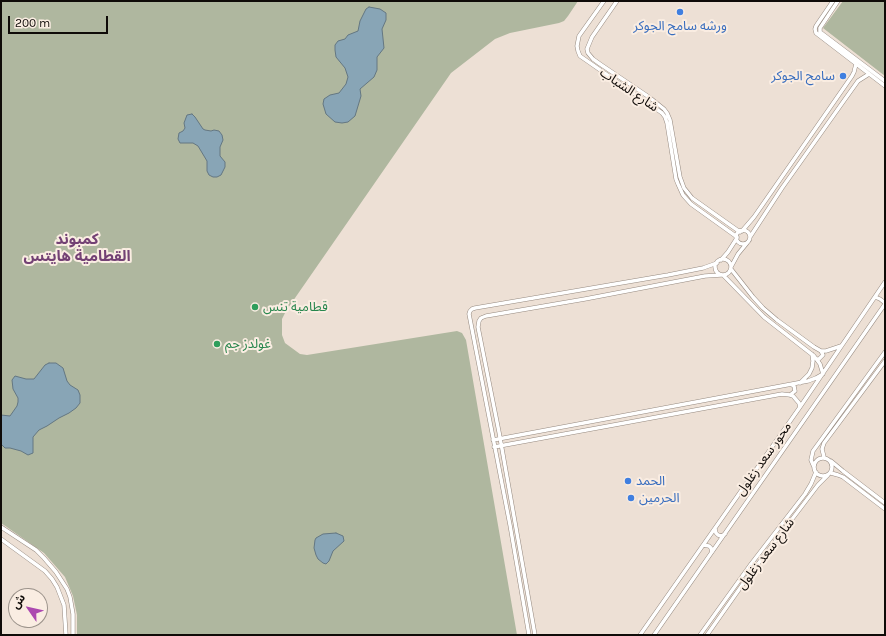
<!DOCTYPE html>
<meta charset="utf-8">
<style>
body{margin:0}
#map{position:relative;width:886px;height:636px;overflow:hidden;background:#ede0d5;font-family:Karla,"Noto Sans Arabic",sans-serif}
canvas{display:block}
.frame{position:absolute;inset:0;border:2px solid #0f0b08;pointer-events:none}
.north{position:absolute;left:8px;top:588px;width:40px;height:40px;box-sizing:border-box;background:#faede2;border:1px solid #9c938b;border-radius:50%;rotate:304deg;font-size:11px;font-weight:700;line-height:16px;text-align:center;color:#0f0b08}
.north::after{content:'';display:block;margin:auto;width:14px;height:18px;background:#ac49b0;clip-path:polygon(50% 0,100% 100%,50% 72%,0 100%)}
.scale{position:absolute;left:8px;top:16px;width:100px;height:18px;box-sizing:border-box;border:2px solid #0f0b08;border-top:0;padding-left:5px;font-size:12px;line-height:14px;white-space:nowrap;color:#0f0b08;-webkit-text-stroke:3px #faede2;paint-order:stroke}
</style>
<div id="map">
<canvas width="886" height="636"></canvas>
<div class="frame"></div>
<div class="north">ش</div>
<div class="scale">200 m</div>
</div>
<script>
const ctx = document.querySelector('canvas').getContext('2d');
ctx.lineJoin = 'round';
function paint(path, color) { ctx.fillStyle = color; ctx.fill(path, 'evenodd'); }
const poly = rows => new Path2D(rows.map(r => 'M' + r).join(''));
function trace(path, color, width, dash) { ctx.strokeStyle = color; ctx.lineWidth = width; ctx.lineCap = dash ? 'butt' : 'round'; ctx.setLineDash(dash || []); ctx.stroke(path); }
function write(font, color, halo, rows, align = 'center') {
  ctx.font = font + ' Karla,"Noto Sans Arabic",sans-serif'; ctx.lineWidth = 4; ctx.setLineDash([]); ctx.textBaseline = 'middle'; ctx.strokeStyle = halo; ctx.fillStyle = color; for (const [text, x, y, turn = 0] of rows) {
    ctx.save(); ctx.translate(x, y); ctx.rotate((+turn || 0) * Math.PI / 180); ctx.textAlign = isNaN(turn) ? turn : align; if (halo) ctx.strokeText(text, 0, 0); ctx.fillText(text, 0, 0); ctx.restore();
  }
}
paint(poly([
 [1,1,578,1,568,16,564,21,559,23,510,33,495,39,451,73,286,311,282,319,282,335,285,343,300,354,307,355,457,331,462,333,466,340,517,635,77,635,77,615,73,596,65,577,44,553,1,523],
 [843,1,885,1,885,76,823,28]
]), '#afb79f');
const water = poly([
 [369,7,380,9,386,13,386,20,382,29,384,48,377,57,377,70,374,77,360,89,361,96,355,116,348,122,342,123,335,122,326,114,323,104,324,99,330,95,339,93,346,84,348,77,345,68,336,57,335,50,335,45,338,41,345,39,348,35,358,31,360,21,366,9,369,7],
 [192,114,195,117,203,129,205,130,211,131,214,130,219,131,222,135,223,140,220,147,220,156,225,162,225,167,221,175,217,177,213,177,209,175,207,171,207,161,198,146,193,143,180,143,178,139,179,133,183,131,185,128,184,123,187,115,192,114],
 [49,363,56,363,63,368,67,381,70,385,78,390,80,395,80,403,76,408,69,413,59,418,47,426,39,430,33,437,33,453,28,455,21,451,10,448,5,448,1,444,1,415,10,416,17,406,18,402,18,398,13,389,12,380,15,376,26,379,34,379,45,365,49,363],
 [336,533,343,536,344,541,333,551,329,561,326,564,323,563,318,559,316,555,314,548,315,540,316,538,323,534,336,533]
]);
paint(water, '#88a5b6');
trace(water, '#647782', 1);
const secondary = poly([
 [604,1,579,36,577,46,578,51,580,56,662,113,665,117,667,123,676,179,678,184,683,195,691,204,737,237],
 [617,1,592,37,587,49,588,53,593,59,600,64,649,97,664,109,667,113,670,120,680,177,684,188,692,198,699,203,740,232],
 [833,1,816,26,815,29,816,33,885,86],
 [838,1,820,28,820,32,885,81],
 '736 237a7 7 0 1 1 14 0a7 7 0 1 1-14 0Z',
 [742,231,754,217,852,76,854,72,856,64],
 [750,237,782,188,843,102,858,81,869,74],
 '715 267a8 8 0 1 1 16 0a8 8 0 1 1-16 0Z',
 [721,260,728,252,737,238],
 [731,267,738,254,747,243],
 [731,269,753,297,763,308,777,320,814,347,821,351,826,351,841,346],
 [875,297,880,299,885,303],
 [817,359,819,359,823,355,821,351],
 [800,383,809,374,812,368,813,361,812,354],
 [790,395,795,391,794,386,792,385],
 [493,440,808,381,816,378,823,374,820,364,814,356,764,317,723,275],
 [494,447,782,394,790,395,793,396,799,403,800,407],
 [824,457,822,449,824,443,885,361],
 '814 467a9 9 0 1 1 18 0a9 9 0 1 1-18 0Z',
 [831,461,843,471,885,503],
 [814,467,811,460,813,451,885,352],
 [831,473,838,475,843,477,885,509],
 [1,527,36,550,44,558,56,572,67,589,70,597,73,614,73,635],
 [715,529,716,533,718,535,721,536,725,534],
 [1,539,45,571,52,579,57,587,64,605,66,635],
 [703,545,709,546,711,548,712,552],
 [529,635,510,525,470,319,469,314,470,311,472,309,475,308,668,275,703,268,717,263],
 [535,635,499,432,478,327,479,321,481,318,486,316,585,299,705,276,721,275],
 [640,635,800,407,885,282],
 [654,635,885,304],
 [700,635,751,564,805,494,811,484,816,472],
 [707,635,745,581,818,485,828,475]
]);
trace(secondary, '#968a80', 4.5);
trace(secondary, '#fff', 3.5);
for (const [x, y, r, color] of [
 [680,12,4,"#3f7fe0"],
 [843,76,4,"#3f7fe0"],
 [255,307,4,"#2e9e5b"],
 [217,344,4,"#2e9e5b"],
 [628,481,4,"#3f7fe0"],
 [631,498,4,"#3f7fe0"]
]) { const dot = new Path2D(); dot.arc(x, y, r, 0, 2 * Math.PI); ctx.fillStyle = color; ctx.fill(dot); trace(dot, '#faede2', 1.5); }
write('13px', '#366cbe', '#faede2', [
 ["ورشه سامح الجوكر",680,26,"center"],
 ["سامح الجوكر",835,76,"right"],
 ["الحمد",636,481],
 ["الحرمين",639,498]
], 'left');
write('13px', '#0f0b08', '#faede2', [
 ["شارع الشباب",629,90,34],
 ["محور سعد زغلول",764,459,-55],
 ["شارع سعد زغلول",766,554,-53]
]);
write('13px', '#27864d', '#faede2', [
 ["قطامية تنس",263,307],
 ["غولدز جم",225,344]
], 'left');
write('bold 15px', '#734174', '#faede2', [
 ["كمبوند",77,240],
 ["القطامية هايتس",77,257]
]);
</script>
